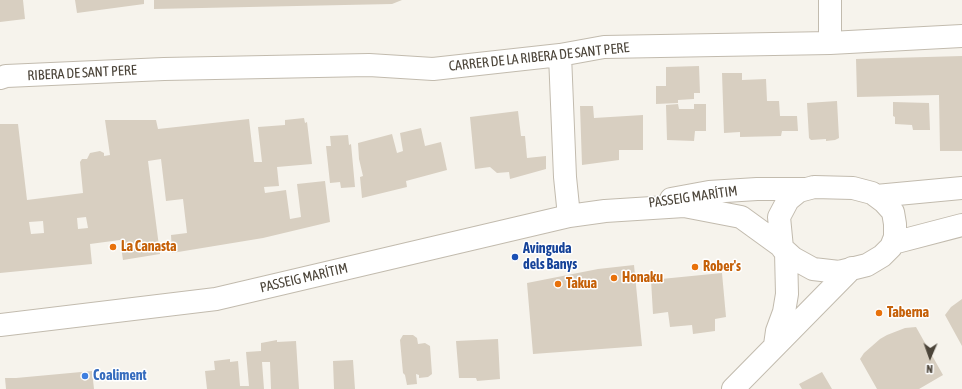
<!DOCTYPE html>
<meta charset="utf-8">
<style>
body{margin:0}
#map{position:relative;width:962px;height:389px;overflow:hidden;background:#f6f3ec;font-family:"Asap Condensed",sans-serif}
canvas{display:block}
.north{position:absolute;left:910px;top:337px;width:40px;height:40px;-webkit-text-stroke:3px #fff;paint-order:stroke;rotate:182deg;font-size:11px;font-weight:700;line-height:16px;text-align:center;color:#4b4439}
.north::after{content:'';display:block;margin:auto;width:14px;height:18px;background:#4b4439;clip-path:polygon(50% 0,100% 100%,50% 72%,0 100%)}
</style>
<div id="map">
<canvas width="962" height="389"></canvas>
<div class="north">N</div>
</div>
<script>
const ctx = document.querySelector('canvas').getContext('2d');
ctx.lineJoin = 'round';
function paint(path, color) { ctx.fillStyle = color; ctx.fill(path, 'evenodd'); }
const poly = rows => new Path2D(rows.map(r => 'M' + r).join(''));
function trace(path, color, width, dash) { ctx.strokeStyle = color; ctx.lineWidth = width; ctx.lineCap = dash ? 'butt' : 'round'; ctx.setLineDash(dash || []); ctx.stroke(path); }
function write(font, color, halo, rows, align = 'center') {
  ctx.font = font + ' "Asap Condensed",sans-serif'; ctx.lineWidth = 3; ctx.setLineDash([]); ctx.textBaseline = 'middle'; ctx.strokeStyle = halo; ctx.fillStyle = color; for (const [text, x, y, turn = 0] of rows) {
    ctx.save(); ctx.translate(x, y); ctx.rotate((+turn || 0) * Math.PI / 180); ctx.textAlign = isNaN(turn) ? turn : align; if (halo) ctx.strokeText(text, 0, 0); ctx.fillText(text, 0, 0); ctx.restore();
  }
}
paint(poly([
 [0,0,23,0,25,19,0,22],
 [75,0,144,0,144,4,77,13],
 [154,0,402,0,392,4,154,9],
 [962,56,962,151,940,151,939,95,857,97,856,59],
 [699,66,700,93,694,93,694,99,678,100,678,103,656,104,656,86,666,86,666,67],
 [722,73,742,73,742,80,766,79,767,101,779,101,780,116,797,116,798,131,782,131,781,136,740,137,740,132,724,133],
 [837,101,839,138,835,140,826,141,826,139,811,140,809,138,807,103],
 [893,102,929,103,930,130,913,130,912,125,895,124,895,117,893,116],
 [678,104,679,109,694,109,694,104,706,104,706,131,695,131,694,141,667,140,666,105],
 [580,106,593,106,594,118,643,115,643,150,619,150,619,160,582,165],
 [518,111,521,136,525,136,527,158,546,156,546,169,510,179,509,172,497,173,490,167,475,169,470,117],
 [304,118,305,123,307,122,312,164,277,167,279,186,264,187,265,193,286,190,290,219,301,217,297,184,325,181,330,222,263,238,172,253,171,235,187,233,183,199,166,201,161,159,148,161,160,254,123,260,120,240,90,244,92,264,0,273,0,124,18,124,27,200,83,193,80,162,82,159,87,159,90,153,100,151,104,153,104,156,110,155,105,120,156,120,158,129,249,119,254,162,262,162,258,127,285,125,285,120],
 [86,217,88,228,78,229,77,218],
 [43,221,44,233,31,234,29,222],
 [421,128,425,146,441,142,447,170,406,181,407,187,362,198,360,177,363,176,359,159,358,143,392,134,397,153,403,151,400,133],
 [348,135,349,145,351,144,355,187,341,188,340,182,330,183,326,146,331,146,330,136],
 [634,265,642,346,533,354,527,283,598,269],
 [722,273,726,317,715,319,715,331,693,334,692,325,670,327,668,312,653,314,651,280],
 [962,299,962,346,945,315,951,307],
 [916,327,943,375,919,389,877,389,860,359,864,353,880,339,887,335,905,328],
 [403,335,413,335,417,338,418,344,425,343,430,346,432,374,428,377,419,378,419,375,416,374,417,384,407,385,405,375,403,373,400,340],
 [498,339,500,379,477,381,476,378,459,378,456,341],
 [277,340,277,342,296,341,299,389,271,389,270,362,262,362,264,389,207,389,205,371,215,370,214,361,230,359,230,362,238,361,240,386,249,386,246,352,261,351,261,343],
 [353,360,355,389,334,389,333,361],
 [92,371,94,389,6,389,5,378,16,378],
 [822,372,832,389,802,389,799,384]
]), '#d8cfc1');
const minor = poly([
 [830,43,830,0],
 [560,55,565,177,569,216],
 [0,78,6,76,164,69,369,65,433,69,560,55,604,47,830,43,962,36],
 [814,187,853,188,872,193,884,202,893,212,895,224,895,237,891,247,882,256,867,265,839,272,813,269,793,258,782,248,779,217,788,200,799,191,814,187],
 [876,196,962,188],
 [671,199,709,192,757,189,806,189],
 [893,243,962,225],
 [0,325,216,299,569,216,605,211,684,206,741,217,781,246],
 [775,345,777,331,784,312,787,294,786,252],
 [733,389,852,268]
]);
trace(minor, '#c2bbae', 24);
trace(minor, '#fff', 22);
for (const [x, y, r, color] of [
 [113,247,4,"#e8710a"],
 [515,257,4,"#1a4fb4"],
 [695,267,4,"#e8710a"],
 [614,278,4,"#e8710a"],
 [558,284,4,"#e8710a"],
 [879,313,4,"#e8710a"],
 [85,376,4,"#3f7fe0"]
]) { const dot = new Path2D(); dot.arc(x, y, r, 0, 2 * Math.PI); ctx.fillStyle = color; ctx.fill(dot); trace(dot, '#fff', 1.5); }
write('14px', '#4b4439', '#fff', [
 ["CARRER DE LA RIBERA DE SANT PERE",539,57,-6],
 ["RIBERA DE SANT PERE",82,73,-3],
 ["PASSEIG MARÍTIM",693,197,-8],
 ["PASSEIG MARÍTIM",304,278,-13]
]);
write('bold 14px', '#c56008', '#fff', [
 ["La Canasta",121,247],
 ["Rober's",703,267],
 ["Honaku",622,278],
 ["Takua",566,284],
 ["Taberna",887,313]
], 'left');
write('bold 14px', '#164399', '#fff', [
 ["Avinguda",523,249],
 ["dels Banys",523,265]
], 'left');
write('bold 14px', '#366cbe', '#fff', [
 ["Coaliment",93,376]
], 'left');
</script>
